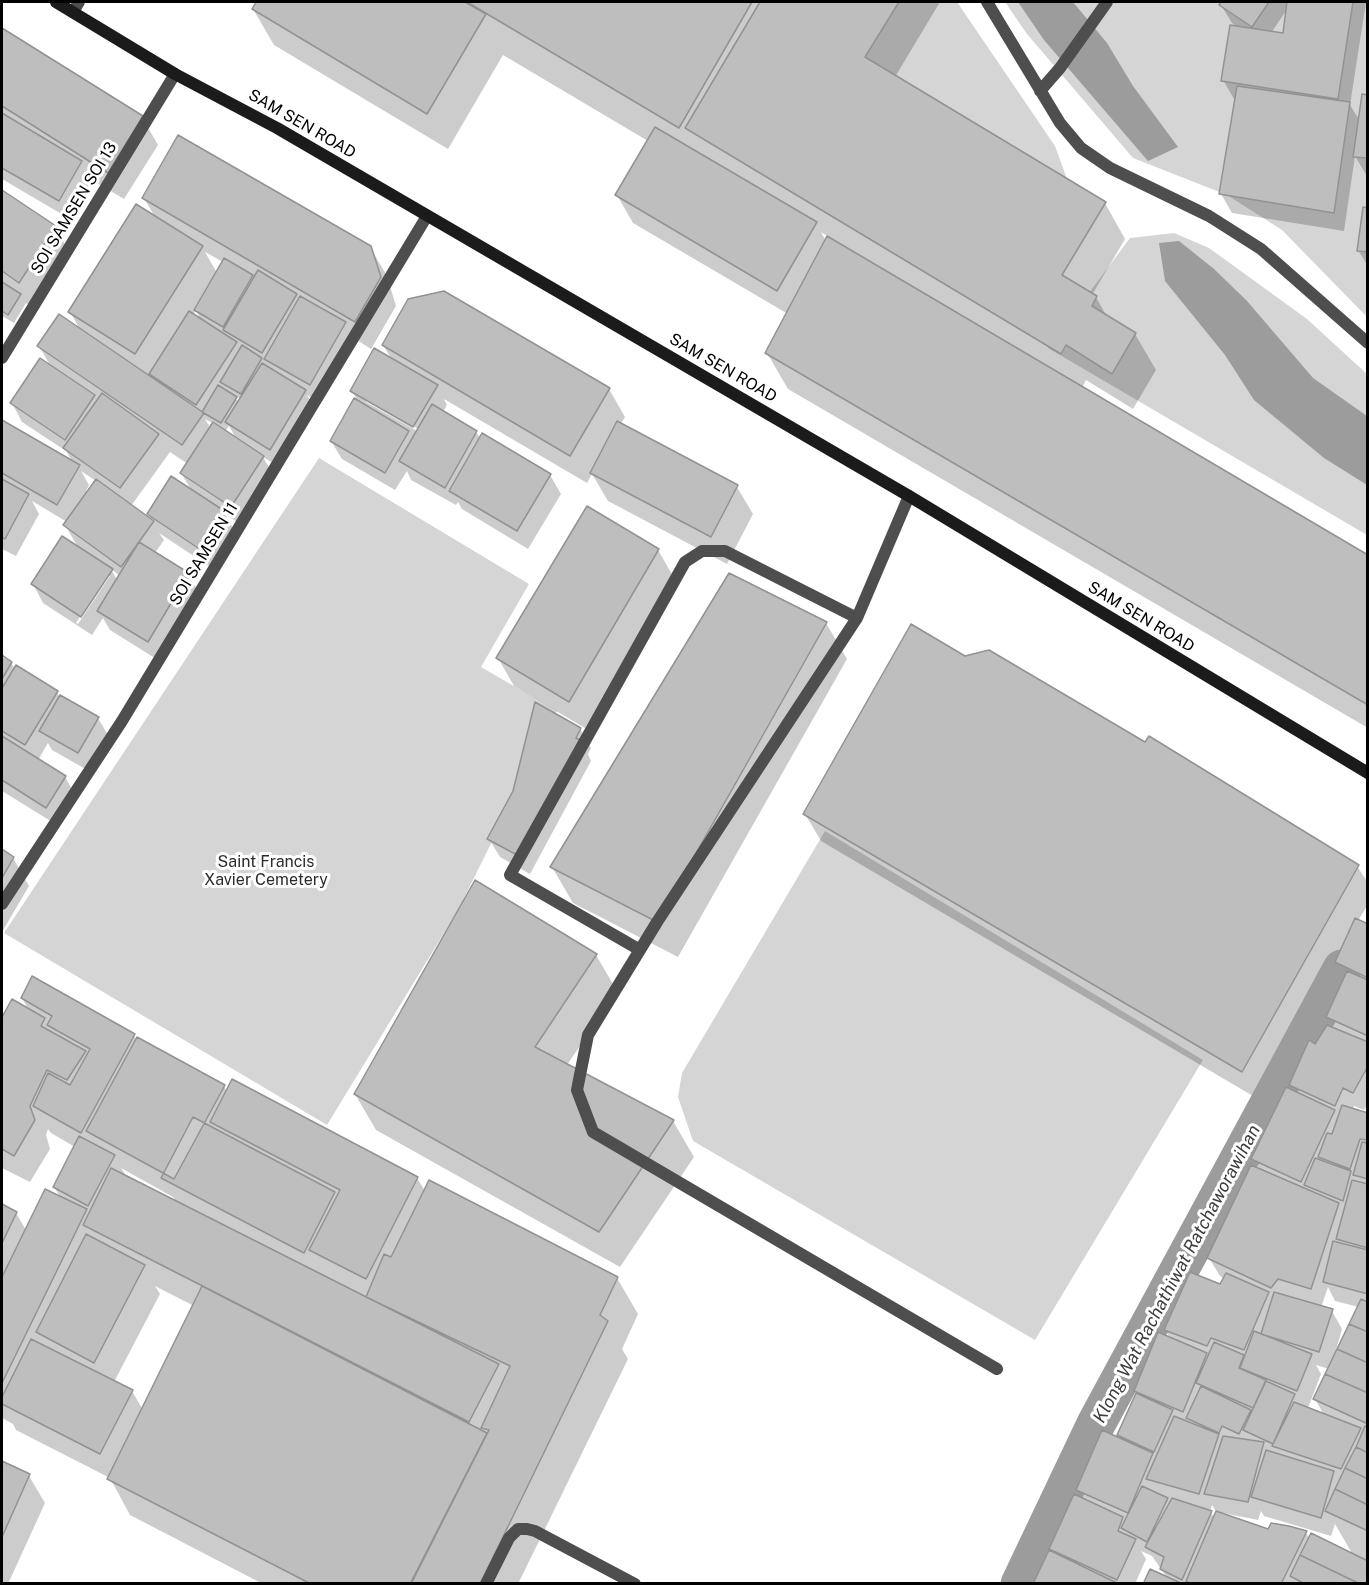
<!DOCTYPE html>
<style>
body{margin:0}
#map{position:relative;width:1369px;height:1585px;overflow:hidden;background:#fff;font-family:"Public Sans",sans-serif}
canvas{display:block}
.frame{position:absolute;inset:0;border:3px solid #000;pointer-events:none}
</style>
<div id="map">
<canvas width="1369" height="1585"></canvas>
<div class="frame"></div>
</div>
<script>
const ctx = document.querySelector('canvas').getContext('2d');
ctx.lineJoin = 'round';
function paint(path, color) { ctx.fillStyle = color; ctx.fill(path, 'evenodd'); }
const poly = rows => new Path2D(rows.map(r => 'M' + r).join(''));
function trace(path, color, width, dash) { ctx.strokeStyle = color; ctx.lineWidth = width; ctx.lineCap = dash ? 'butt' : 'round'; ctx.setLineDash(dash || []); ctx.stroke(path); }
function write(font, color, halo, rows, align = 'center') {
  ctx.font = font + ' "Public Sans",sans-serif'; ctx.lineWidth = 6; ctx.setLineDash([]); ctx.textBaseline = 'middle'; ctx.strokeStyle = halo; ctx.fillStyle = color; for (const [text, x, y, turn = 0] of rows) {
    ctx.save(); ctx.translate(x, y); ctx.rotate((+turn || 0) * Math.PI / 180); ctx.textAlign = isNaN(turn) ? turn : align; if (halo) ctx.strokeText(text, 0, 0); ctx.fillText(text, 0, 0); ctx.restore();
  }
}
paint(poly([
 [899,2,957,2,1055,146,1067,179,865,57],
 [1005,2,1367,2,1367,317,1282,230,1227,195,1133,158,1027,34],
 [1174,233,1209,248,1307,319,1367,374,1367,535,1048,348,1130,238],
 [319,458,529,584,481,667,557,711,458,910,327,1125,4,933],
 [825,831,1203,1060,1035,1340,693,1141,678,1097,682,1073]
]), '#d5d5d5');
paint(poly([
 [1018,2,1073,2,1107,43,1133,86,1178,147,1148,161,1044,40],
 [1179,241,1214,269,1247,301,1313,378,1367,416,1367,485,1324,458,1254,400,1225,355,1165,281,1159,243]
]), '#9c9c9c');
paint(poly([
 [258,2,940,2,895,77,1105,203,1125,239,1092,295,1096,297,1107,317,1135,334,1156,370,1133,409,1086,380,1082,388,1368,557,1368,728,788,389,767,353,788,314,633,223,617,195,648,141,503,55,448,149,274,45,253,9],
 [821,232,829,237,826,241],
 [1223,2,1366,2,1350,105,1360,121,1368,97,1368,178,1355,156,1344,231,1232,213,1221,194,1236,100,1234,99,1223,80,1238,27,1232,23,1221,5],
 [1288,8,1284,34,1271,33],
 [3,30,142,117,158,145,124,199,92,180,70,219,2,179],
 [2,192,55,227,71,255,36,309,26,303,14,323,2,316],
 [144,198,370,247,387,276,396,306,371,349,357,340,321,403,307,395,316,410,281,468,263,457,274,476,242,525,225,514,235,532,212,568,159,533,164,540,155,553,188,574,199,593,158,660,110,630,103,618,92,635,43,603,33,584,79,549,65,525,67,522,32,501,39,514,16,556,2,549,2,422,74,464,66,451,22,422,12,403,51,367,39,346,81,331,70,312,155,217],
 [205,252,223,262,217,273],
 [196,310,201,321,193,315],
 [234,395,241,399,239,403],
 [205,419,214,424,211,429],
 [229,426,237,440,225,432],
 [170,452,188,464,181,473,192,491,148,514,153,522,131,506],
 [81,471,96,481,88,492,86,491,89,485],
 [111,569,120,576,117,580],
 [106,576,110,576,78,624,76,623],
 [1368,209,1368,266,1358,250],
 [383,345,609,389,625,417,620,425,737,487,753,514,727,564,608,501,592,474,587,483,444,399,447,405,443,412,476,432,481,439,550,475,561,494,528,549,462,509,458,502,456,505,411,480,407,471,395,490,342,459,331,441,356,398,352,391,392,360],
 [366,398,420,430,419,432,366,402],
 [658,550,674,578,585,728,514,686,498,658],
 [826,623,847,659,678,957,573,903,552,867],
 [2,657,11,663,15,669,16,667,57,692,59,696,98,718,109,737,89,771,52,750,48,743,38,760,65,777,76,796,57,825,2,791],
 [964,658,1357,866,1368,883,1368,904,1358,921,1368,926,1368,1104,1364,1110,1354,1106,1352,1110,1368,1115,1368,1584,1145,1584,1167,1578,1152,1556,1141,1551,1146,1559,1135,1584,1034,1584,1054,1554,1051,1549,1083,1500,1077,1490,1122,1440,1119,1435,1137,1394,1135,1391,1171,1339,1165,1330,1221,1285,1224,1279,1220,1276,1209,1258,1260,1170,1253,1159,1295,1093,1291,1085,1316,1046,1336,1031,1328,1017,1346,978,1336,961,1258,1099,821,841,805,814],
 [1328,1287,1335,1301,1359,1307,1338,1351,1336,1350,1342,1329,1332,1311,1321,1308],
 [1316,1365,1329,1369,1315,1399,1324,1415,1308,1408,1321,1374],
 [1212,1505,1217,1513,1215,1518,1210,1512],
 [1261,1511,1264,1516,1331,1536,1335,1524,1353,1555,1310,1539,1306,1533,1269,1531,1222,1515,1223,1513,1258,1520],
 [580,729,591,748,588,754,591,761,530,874,500,857,489,839,514,792],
 [2,851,13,858,29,886,2,932],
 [596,955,617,991,567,1065,673,1121,694,1157,620,1267,376,1130,355,1094],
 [22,998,134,1035,137,1041,224,1086,227,1092,417,1178,425,1191,617,1278,638,1314,622,1349,628,1359,518,1584,263,1584,130,1515,110,1478,16,1430,13,1424,2,1418,2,1205,16,1213,26,1230,61,1198,54,1187,75,1147,51,1133,48,1129,46,1135,50,1149,30,1182,2,1168,2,1020,13,1001,29,1011],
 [121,1168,173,1197,177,1203,124,1176,125,1174],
 [155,1286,194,1306,143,1410,132,1391,114,1382,160,1294],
 [2,1463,29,1476,45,1503,8,1584,2,1584]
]), '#0003');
trace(poly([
 [1020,1584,1096,1424,1342,969]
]), '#9c9c9c', 39);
const building = poly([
 [256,2,465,2,486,14,427,114,252,9,256,2],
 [467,2,752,2,679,128,467,2],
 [760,2,899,2,865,57,1106,202,1062,275,1097,296,1092,306,1136,333,1112,374,1066,345,1061,354,685,128,760,2],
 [1221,2,1269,2,1252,27,1219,5,1221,2],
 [1287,2,1353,2,1338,99,1221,81,1230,25,1283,33,1287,2],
 [2,28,143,116,108,173,2,106,2,28],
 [1237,86,1350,102,1334,213,1219,194,1237,86],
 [1362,94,1368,95,1368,158,1353,157,1362,94],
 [2,113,82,161,59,201,2,168,2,113],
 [655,127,817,222,777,291,615,195,655,127],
 [178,135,371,246,381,277,355,322,142,198,178,135],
 [2,190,56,226,19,283,2,271,2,190],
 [136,204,203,246,135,354,68,312,136,204],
 [1363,207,1368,208,1368,252,1357,251,1363,207],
 [827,236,1368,555,1368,705,765,353,827,236],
 [224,258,253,275,223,327,194,310,224,258],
 [258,270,297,294,262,353,223,330,258,270],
 [2,282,21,294,8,315,2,311,2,282],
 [444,291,610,388,570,456,382,345,408,299,444,291],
 [300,296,346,322,310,385,264,359,300,296],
 [189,311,237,342,196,405,149,374,189,311],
 [59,314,204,413,182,445,37,346,59,314],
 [242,345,262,358,241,394,220,382,242,345],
 [374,348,438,385,413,427,350,391,374,348],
 [40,358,95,395,65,440,10,403,40,358],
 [262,363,306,390,270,450,225,422,262,363],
 [218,385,237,397,221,423,202,412,218,385],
 [102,393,159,434,120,488,63,448,102,393],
 [354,398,409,431,385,473,330,441,354,398],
 [432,404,477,431,445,488,399,461,432,404],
 [2,420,80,465,57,505,2,473,2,420],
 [617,421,738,485,711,537,590,473,617,421],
 [213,422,264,456,231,507,180,473,213,422],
 [482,433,551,474,517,531,449,491,482,433],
 [171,476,226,512,201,550,147,514,171,476],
 [2,479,29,494,5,539,2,537,2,479],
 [96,479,154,521,121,567,63,525,96,479],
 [587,506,659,549,569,702,496,658,587,506],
 [62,536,113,569,81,617,31,584,62,536],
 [139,542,189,573,148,642,97,611,139,542],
 [729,573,827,622,657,922,550,867,729,573],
 [911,624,965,656,989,650,1145,742,1149,736,1359,865,1242,1072,803,814,911,624],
 [2,655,12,662,2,679,2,655],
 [16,665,58,691,25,745,2,731,2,688,16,665],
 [60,695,99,717,78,753,39,731,60,695],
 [535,702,581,728,576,738,582,741,519,856,487,839,513,791,535,702],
 [2,736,66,776,46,808,2,780,2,736],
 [2,849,14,857,2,878,2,849],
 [475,880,597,954,535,1047,674,1120,599,1232,354,1094,475,880],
 [1355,918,1368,924,1368,978,1335,962,1355,918],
 [1347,971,1368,980,1368,1036,1326,1017,1347,971],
 [32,976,135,1034,81,1133,33,1106,48,1073,70,1085,90,1049,47,1025,52,1016,21,998,32,976],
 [12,999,45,1018,41,1026,86,1051,67,1080,47,1070,30,1106,35,1120,14,1156,2,1149,2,1017,12,999],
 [1327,1025,1368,1042,1368,1066,1353,1093,1343,1088,1335,1106,1289,1085,1309,1040,1315,1044,1327,1025],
 [137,1037,225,1085,174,1179,86,1131,137,1037],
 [232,1079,418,1177,366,1279,309,1250,340,1190,210,1122,232,1079],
 [1286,1087,1335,1110,1301,1182,1251,1159,1286,1087],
 [1342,1105,1368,1113,1368,1140,1360,1139,1350,1169,1318,1157,1327,1133,1332,1134,1342,1105],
 [193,1117,335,1192,304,1253,161,1178,193,1117],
 [79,1136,115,1155,88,1206,53,1187,79,1136],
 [1362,1142,1368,1143,1368,1179,1353,1175,1362,1142],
 [1315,1158,1351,1171,1343,1201,1304,1185,1315,1158],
 [1251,1165,1339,1203,1311,1289,1278,1279,1271,1288,1207,1258,1251,1165],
 [111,1168,499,1364,469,1422,83,1225,111,1168],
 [429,1180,618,1277,600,1315,608,1321,480,1584,411,1584,489,1430,481,1428,510,1366,366,1297,384,1254,391,1257,429,1180],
 [1352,1180,1368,1184,1368,1248,1336,1239,1352,1180],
 [45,1189,87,1209,2,1383,2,1277,45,1189],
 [2,1204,17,1212,2,1243,2,1204],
 [86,1234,145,1265,94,1363,36,1332,86,1234],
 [1333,1241,1368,1250,1368,1294,1323,1282,1333,1241],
 [1190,1272,1220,1284,1226,1273,1269,1292,1244,1350,1211,1338,1207,1346,1164,1330,1190,1272],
 [202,1286,487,1433,410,1584,311,1584,107,1479,202,1286],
 [1274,1292,1333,1309,1319,1352,1261,1334,1274,1292],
 [1361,1299,1368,1302,1368,1332,1349,1324,1361,1299],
 [1349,1324,1368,1332,1368,1363,1337,1349,1349,1324],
 [1254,1331,1312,1354,1297,1391,1240,1368,1254,1331],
 [1158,1332,1207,1353,1183,1412,1134,1391,1158,1332],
 [31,1339,133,1390,100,1454,2,1404,2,1397,31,1339],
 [1214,1342,1244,1355,1239,1368,1266,1380,1253,1408,1196,1383,1214,1342],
 [1337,1349,1368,1363,1368,1393,1325,1374,1337,1349],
 [1325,1374,1368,1393,1368,1424,1313,1399,1325,1374],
 [1266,1381,1295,1394,1273,1444,1243,1430,1266,1381],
 [1201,1386,1251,1410,1239,1434,1222,1426,1219,1433,1186,1418,1201,1386],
 [1136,1393,1173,1410,1154,1452,1117,1435,1136,1393],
 [1294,1402,1361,1428,1341,1469,1272,1446,1294,1402],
 [1174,1416,1219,1434,1199,1494,1146,1479,1174,1416],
 [1365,1426,1368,1427,1368,1453,1356,1447,1365,1426],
 [1102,1430,1153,1453,1128,1513,1076,1490,1102,1430],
 [1223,1436,1264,1442,1248,1502,1204,1494,1223,1436],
 [1356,1447,1368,1453,1368,1479,1345,1468,1356,1447],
 [1266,1450,1334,1471,1321,1518,1251,1497,1266,1450],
 [2,1461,30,1474,2,1537,2,1461],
 [1345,1468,1368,1479,1368,1505,1335,1489,1345,1468],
 [1142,1486,1168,1498,1147,1542,1121,1528,1142,1486],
 [1335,1489,1368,1505,1368,1531,1325,1511,1335,1489],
 [1074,1494,1123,1517,1118,1531,1136,1539,1117,1580,1049,1549,1074,1494],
 [1172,1498,1212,1511,1182,1580,1160,1569,1164,1557,1145,1547,1172,1498],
 [1216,1511,1268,1529,1271,1523,1289,1526,1307,1531,1281,1584,1191,1584,1186,1581,1216,1511],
 [1311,1533,1368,1561,1368,1584,1360,1584,1300,1555,1311,1533],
 [1049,1550,1119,1584,1033,1584,1049,1550],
 [1300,1555,1360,1584,1305,1584,1290,1576,1300,1555],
 [1150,1569,1183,1584,1143,1584,1150,1569]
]);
paint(building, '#bebebe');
trace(building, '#929292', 1.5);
trace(poly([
 [987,2,1060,123,1081,148,1110,168,1209,216,1261,249,1368,343],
 [73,12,79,2],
 [1040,91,1060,68,1107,2],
 [909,496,857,618,657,922,588,1035,577,1090,593,1132,997,1369],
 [640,950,510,875,685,562,702,551,725,551,857,618]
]), '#4e4e4e', 12);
trace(poly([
 [2,358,175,74],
 [2,904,122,721,427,216],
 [486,1584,509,1538,518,1529,527,1529,535,1531,635,1584]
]), '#4e4e4e', 12);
trace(poly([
 [56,2,175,74,277,128,909,496,1368,773]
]), '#1b1b1b', 12);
write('16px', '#000', '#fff', [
 ["SAM SEN ROAD",302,124,30],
 ["SOI SAMSEN SOI 13",74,208,-59],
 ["SAM SEN ROAD",723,368,30],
 ["SOI SAMSEN 11",204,554,-59],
 ["SAM SEN ROAD",1141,617,31]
]);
write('16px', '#2c2c2c', '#fff', [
 ["Saint Francis",266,862],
 ["Xavier Cemetery",266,880]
]);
write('italic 18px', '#3d3d3d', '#fff', [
 ["Klong Wat Rachathiwat Ratchaworawihan",1177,1274,-62]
]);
</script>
